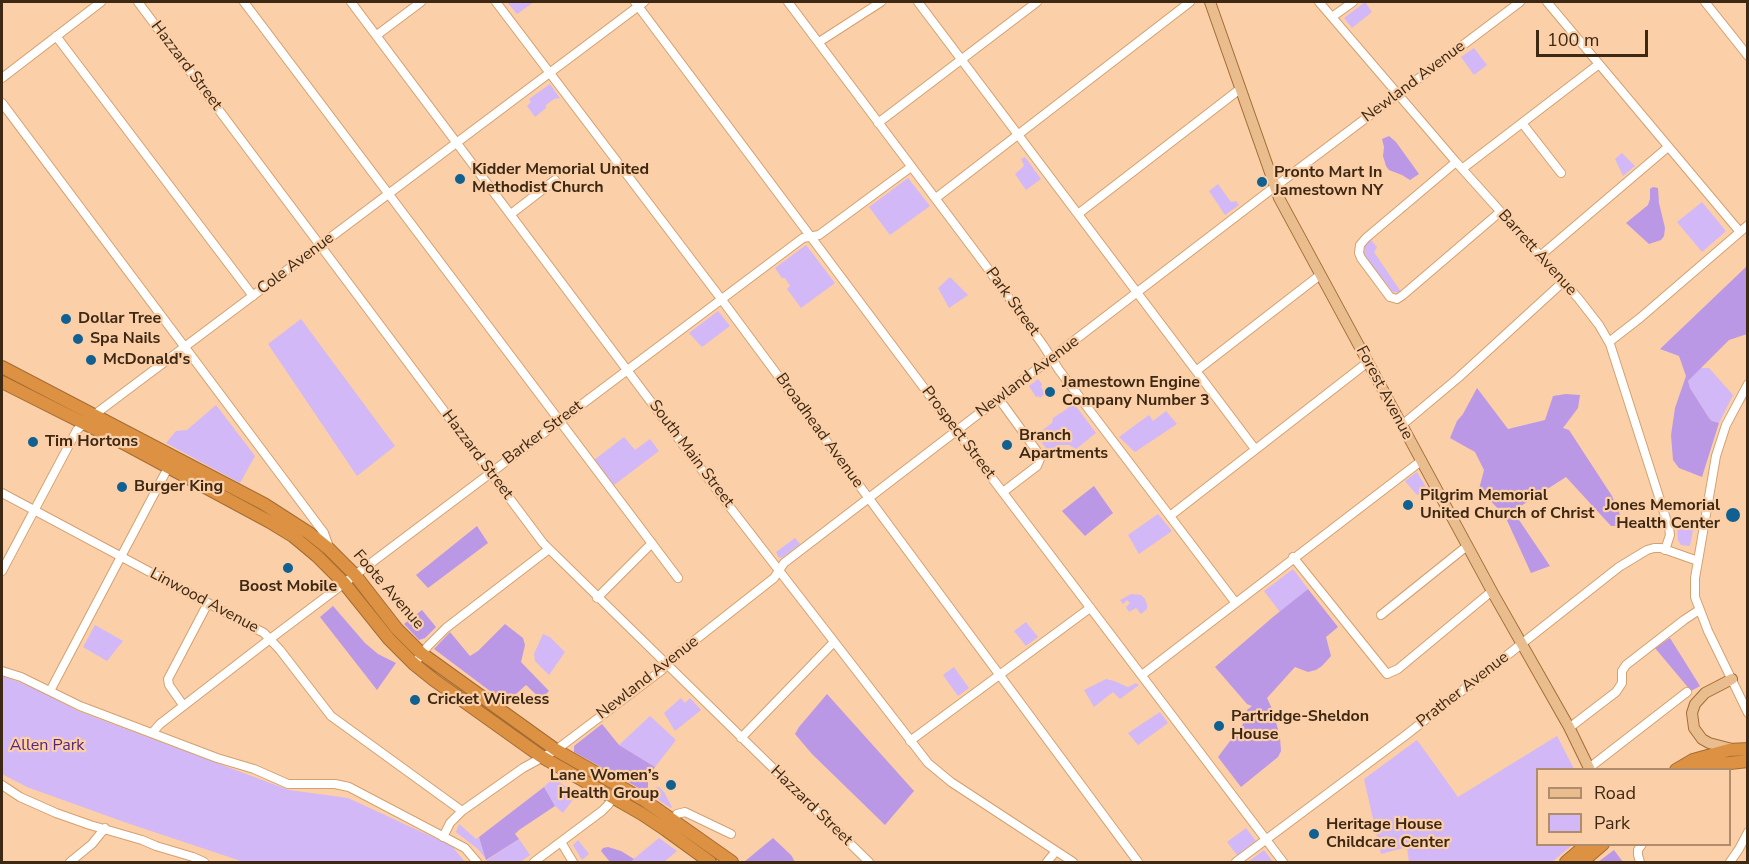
<!DOCTYPE html>
<meta charset="utf-8">
<style>
body{margin:0}
#map{position:relative;width:1749px;height:864px;overflow:hidden;background:#fbcfa7;font-family:"Nunito Sans",sans-serif}
canvas{display:block}
.frame{position:absolute;inset:0;border:3px solid #3d2814;pointer-events:none}
.legend{position:absolute;left:1536px;top:768px;width:195px;height:78px;box-sizing:border-box;background:#fbcfa7;border:2px solid #af8c6c;margin:0;padding:8px 10px;list-style:none;font-size:18px;color:#3d2814}
.legend li{display:flex;align-items:center;gap:12px;height:30px}
.legend b{width:30px;border:2px solid #af8c6c}
.scale{position:absolute;left:1536px;top:30px;width:112px;height:27px;box-sizing:border-box;border:3px solid #3d2814;border-top:0;padding-left:8px;font-size:18px;line-height:21px;white-space:nowrap;color:#3d2814;-webkit-text-stroke:4px #fbcfa7;paint-order:stroke}
</style>
<div id="map">
<canvas width="1749" height="864"></canvas>
<div class="frame"></div>
<ul class="legend">
<li><b style="height:8px;background:#eabd8e"></b>Road</li>
<li><b style="height:16px;background:#d2b8f6"></b>Park</li>
</ul>
<div class="scale">100 m</div>
</div>
<script>
const ctx = document.querySelector('canvas').getContext('2d');
ctx.lineJoin = 'round';
function paint(path, color) { ctx.fillStyle = color; ctx.fill(path, 'evenodd'); }
const poly = rows => new Path2D(rows.map(r => 'M' + r).join(''));
function trace(path, color, width, dash) { ctx.strokeStyle = color; ctx.lineWidth = width; ctx.lineCap = dash ? 'butt' : 'round'; ctx.setLineDash(dash || []); ctx.stroke(path); }
function write(font, color, halo, rows, align = 'center') {
  ctx.font = font + ' "Nunito Sans",sans-serif'; ctx.lineWidth = 4.5; ctx.setLineDash([]); ctx.textBaseline = 'middle'; ctx.strokeStyle = halo; ctx.fillStyle = color; for (const [text, x, y, turn = 0] of rows) {
    ctx.save(); ctx.translate(x, y); ctx.rotate((+turn || 0) * Math.PI / 180); ctx.textAlign = isNaN(turn) ? turn : align; if (halo) ctx.strokeText(text, 0, 0); ctx.fillText(text, 0, 0); ctx.restore();
  }
}
paint(poly([
 [507,2,534,2,517,14],
 [1365,2,1372,12,1352,28,1344,18],
 [1474,48,1487,65,1474,75,1461,57],
 [550,84,560,98,554,99,546,105,546,108,535,117,527,106,531,102,529,99],
 [1622,153,1635,166,1623,176,1615,159],
 [1025,157,1041,179,1026,190,1015,174,1022,168,1024,165,1021,159],
 [908,178,930,206,890,235,869,207],
 [1218,184,1231,202,1236,201,1239,205,1225,215,1209,191],
 [1702,202,1725,230,1725,232,1702,252,1677,222],
 [1370,239,1377,247,1374,252,1401,292,1393,292,1364,255,1365,244],
 [806,245,835,283,801,308,787,289,790,286,785,278,782,278,775,268],
 [950,277,968,295,949,308,938,288],
 [718,311,730,326,702,347,689,333],
 [301,319,395,446,357,476,268,344],
 [1699,368,1709,368,1733,395,1719,423,1712,421,1709,418,1690,388,1688,381],
 [1038,379,1042,384,1041,387,1045,394,1040,398,1038,396,1036,397,1029,386],
 [1072,401,1096,433,1076,449,1069,445,1058,445,1049,452,1036,435,1052,423,1053,418,1067,409],
 [216,405,255,456,240,483,166,443,176,431,187,430],
 [1166,411,1177,424,1135,452,1119,437,1149,415,1153,421],
 [624,437,635,450,650,439,659,451,614,485,594,460],
 [1417,472,1430,494,1424,499,1419,494,1417,495,1405,481],
 [1158,514,1172,531,1139,554,1128,535],
 [1695,521,1690,545,1689,546,1681,545,1678,540,1677,524],
 [795,538,800,544,783,557,779,558,776,552],
 [1293,569,1308,589,1280,612,1264,591],
 [1131,594,1141,595,1145,599,1147,605,1147,609,1141,614,1136,608,1129,612,1126,607,1130,603,1127,600,1123,604,1120,600],
 [1026,622,1038,637,1026,646,1014,631],
 [95,625,123,641,107,661,83,647],
 [543,634,550,637,565,652,549,675,535,661,534,654],
 [954,667,969,688,958,696,943,675],
 [2,676,30,686,78,711,289,790,348,798,452,846,465,862,244,862,127,823,27,787,2,774],
 [1106,679,1114,681,1128,687,1136,683,1139,685,1120,699,1113,692,1094,707,1084,690],
 [681,698,685,703,690,698,701,710,675,731,664,713],
 [1160,712,1168,723,1138,745,1128,733],
 [650,716,676,740,655,767,619,745],
 [1557,736,1574,769,1538,770,1538,844,1572,845,1552,862,1409,862,1407,847,1381,854,1364,779,1417,740,1458,797],
 [553,778,577,794,563,813,555,806,544,787],
 [659,787,664,792,672,807,671,808,652,796,654,788],
 [459,824,476,839,479,837,487,860,519,839,530,855,520,862,488,862,479,850,456,832],
 [1246,828,1256,841,1237,855,1227,842],
 [659,838,677,851,664,862,630,862],
 [578,840,589,854,582,860,573,845],
 [1264,850,1273,862,1265,861,1248,862]
]), '#d2b8f6');
paint(poly([
 [1389,136,1396,142,1419,174,1410,180,1402,175,1389,170,1386,166,1383,156,1384,147,1382,139],
 [1653,187,1658,188,1659,203,1665,228,1664,236,1661,240,1649,244,1626,223,1648,205,1650,199,1650,189],
 [1747,266,1747,334,1729,340,1688,381,1690,388,1709,418,1712,421,1719,423,1702,477,1679,468,1673,460,1671,435,1675,408,1686,376,1679,356,1660,349],
 [1477,388,1508,429,1545,420,1553,396,1566,394,1580,395,1578,408,1563,428,1569,430,1612,496,1621,517,1618,526,1611,526,1566,477,1513,511,1550,566,1531,573,1505,516,1479,489,1484,470,1475,452,1450,438,1457,421,1463,414],
 [1094,486,1113,513,1085,536,1062,511],
 [477,526,488,543,428,588,416,575],
 [1308,589,1338,627,1326,637,1331,656,1322,666,1316,670,1308,672,1295,667,1267,698,1273,711,1280,737,1281,751,1278,757,1241,787,1218,757,1243,724,1243,720,1247,710,1252,706,1247,704,1215,667,1273,617],
 [333,606,365,643,378,654,396,663,377,690,320,617],
 [422,610,436,627,425,638,419,640,404,624],
 [505,624,523,638,525,645,521,662,549,691,541,699,526,685,506,703,434,649,450,632,470,656,478,651],
 [1670,638,1700,686,1691,691,1655,648],
 [827,694,914,791,885,825,812,754,795,734,799,727],
 [602,724,619,745,655,767,648,777,648,789,646,792,574,752,574,746],
 [544,787,555,806,519,830,515,834,519,839,486,860,479,837],
 [773,838,791,855,795,862,744,862],
 [608,847,621,851,634,859,630,862,610,862,601,851,603,848],
 [1614,850,1623,862,1598,862]
]), '#ba98e6');
const minor = poly([
 [138,2,543,543,869,862],
 [244,2,678,578],
 [351,2,726,502,928,763,951,782,1073,862],
 [496,2,722,300,1138,862],
 [635,2,951,424,1283,862],
 [788,2,986,266,1043,345,1059,370,1235,602],
 [918,2,1255,449],
 [1319,2,1456,162,1578,298,1599,325,1610,344,1669,528,1670,535,1665,550],
 [1547,2,1740,232],
 [1705,2,1748,56],
 [1332,17,1353,2],
 [377,35,421,2],
 [56,36,253,296],
 [819,42,881,2],
 [2,78,101,2],
 [2,103,324,533,329,547],
 [878,123,1037,2],
 [1522,123,1561,173],
 [1456,162,1366,238,1360,245,1359,253,1361,258,1390,297,1397,299,1403,295,1500,212],
 [1462,169,1599,64],
 [936,198,1190,2],
 [511,214,555,180],
 [1078,214,1240,89],
 [1540,256,1668,147],
 [1609,342,1640,318,1748,225],
 [1196,371,1320,275],
 [1748,384,1726,425,1716,456,1698,561,1695,578,1695,597,1708,631,1748,713],
 [999,399,1039,454,1040,459,1037,466,1003,492],
 [1402,425,1458,378,1563,282],
 [2,493,264,633,280,650,331,716,462,811],
 [1170,516,1368,362],
 [1293,557,1387,674,1398,669,1492,591],
 [2,571,77,430,94,415,644,2],
 [597,598,652,543],
 [1381,615,1467,546],
 [414,664,428,646,446,628,549,549],
 [2,671,21,677,80,706,217,758,254,769,288,784,335,784,349,787,465,848,477,862],
 [1142,675,1421,461],
 [50,691,171,462],
 [183,705,169,685,168,679,208,603],
 [1569,728,1616,692,1622,683,1622,671,1626,665,1684,620,1699,610],
 [153,732,160,724,270,639,803,238,819,235,911,167],
 [741,738,834,642],
 [910,741,1090,608],
 [1589,768,1687,692],
 [2,785,20,797,56,813,90,825,142,840,156,846,193,857,204,862],
 [670,825,677,814,685,812,731,834],
 [443,837,450,823,462,811,523,768,556,750,662,670,671,659,774,578,784,563,1264,195,1520,2],
 [561,842,573,862],
 [70,862,92,844,105,828],
 [534,862,602,811,608,805,615,794],
 [1047,862,1056,851],
 [1236,862,1406,735,1619,567,1647,550,1654,548,1661,548,1698,561],
 [1640,862,1638,855,1638,850,1642,844],
 [1730,862,1739,849,1748,832]
]);
const major = poly([
 [1210,2,1279,198,1494,595,1569,727,1590,770],
 [1732,679,1705,693,1695,704,1692,713,1694,728,1702,739,1709,743,1732,749]
]);
const highway = poly([
 [2,367,264,504,309,533,329,549,355,575,397,629,421,653,556,750,644,800,732,862],
 [2,382,129,446,270,522,293,536,317,556,344,583,389,639,414,664,434,680,542,757,642,814,666,830,710,862],
 [1676,770,1693,760,1729,750,1748,749],
 [1697,770,1712,765,1748,761],
 [1566,862,1587,844],
 [1582,862,1603,844]
]);
trace(minor, '#d5a06f', 10);
trace(major, '#a46c33', 12);
trace(highway, '#a46c33', 14);
trace(minor, '#fff', 8);
trace(major, '#eabd8e', 10);
trace(highway, '#dc9143', 12);
for (const [x, y, r, color] of [
 [460,179,6,"#116092"],
 [1262,182,6,"#116092"],
 [66,319,6,"#116092"],
 [78,339,6,"#116092"],
 [91,360,6,"#116092"],
 [1050,392,6,"#116092"],
 [33,442,6,"#116092"],
 [1007,445,6,"#116092"],
 [122,487,6,"#116092"],
 [1408,505,6,"#116092"],
 [1733,515,8,"#116092"],
 [288,568,6,"#116092"],
 [415,700,6,"#116092"],
 [1219,726,6,"#116092"],
 [671,785,6,"#116092"],
 [1314,834,6,"#116092"]
]) { const dot = new Path2D(); dot.arc(x, y, r, 0, 2 * Math.PI); ctx.fillStyle = color; ctx.fill(dot); trace(dot, '#fbcfa7', 2); }
write('16px', '#3d2814', '#fbcfa7', [
 ["Hazzard Street",186,66,53],
 ["Newland Avenue",1414,82,-37],
 ["Barrett Avenue",1537,253,48],
 ["Cole Avenue",296,264,-37],
 ["Park Street",1012,302,54],
 ["Newland Avenue",1028,377,-37],
 ["Forest Avenue",1384,393,62],
 ["Broadhead Avenue",819,431,54],
 ["Barker Street",543,433,-37],
 ["Prospect Street",958,433,53],
 ["South Main Street",691,454,53],
 ["Hazzard Street",477,455,53],
 ["Foote Avenue",388,590,49],
 ["Linwood Avenue",204,601,28],
 ["Newland Avenue",648,678,-38],
 ["Prather Avenue",1463,690,-38],
 ["Hazzard Street",811,806,44]
]);
write('bold 16px', '#3d2814', '#fbcfa7', [
 ["Kidder Memorial United",472,170],
 ["Methodist Church",472,188],
 ["Pronto Mart In",1274,173],
 ["Jamestown NY",1274,191],
 ["Dollar Tree",78,319],
 ["Spa Nails",90,339],
 ["McDonald's",103,360],
 ["Jamestown Engine",1062,383],
 ["Company Number 3",1062,401],
 ["Branch",1019,436],
 ["Apartments",1019,454],
 ["Tim Hortons",45,442],
 ["Burger King",134,487],
 ["Pilgrim Memorial",1420,496],
 ["United Church of Christ",1420,514],
 ["Jones Memorial",1720,506,"right"],
 ["Health Center",1720,524,"right"],
 ["Boost Mobile",288,587,"center"],
 ["Cricket Wireless",427,700],
 ["Partridge-Sheldon",1231,717],
 ["House",1231,735],
 ["Lane Women’s",659,776,"right"],
 ["Health Group",659,794,"right"],
 ["Heritage House",1326,825],
 ["Childcare Center",1326,843]
], 'left');
write('16px', '#54267f', '#fbcfa7', [
 ["Allen Park",47,746]
]);
</script>
